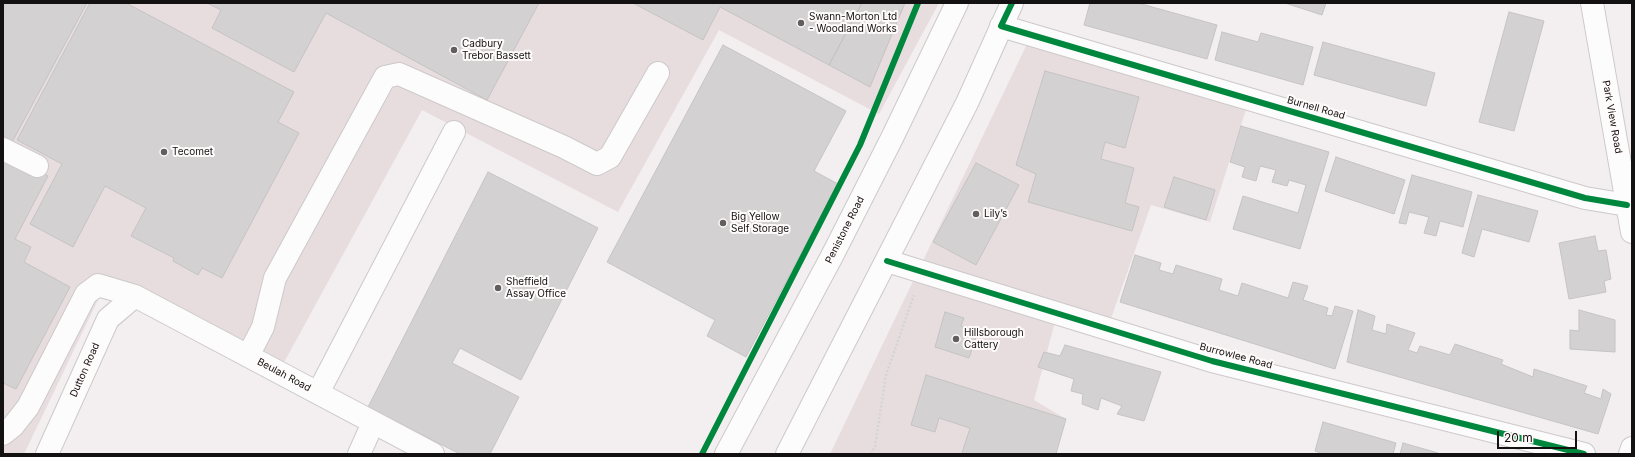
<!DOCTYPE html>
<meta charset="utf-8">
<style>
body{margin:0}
#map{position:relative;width:1635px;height:457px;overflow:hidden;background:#f3eeef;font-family:Inter,sans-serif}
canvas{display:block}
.frame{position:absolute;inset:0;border:4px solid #141112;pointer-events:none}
.scale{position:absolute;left:1497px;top:431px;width:80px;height:18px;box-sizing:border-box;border:2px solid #141112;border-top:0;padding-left:5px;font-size:12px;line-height:14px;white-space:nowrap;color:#141112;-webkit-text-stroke:3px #fffbfb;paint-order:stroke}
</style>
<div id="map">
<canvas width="1635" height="457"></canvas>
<div class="frame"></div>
<div class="scale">20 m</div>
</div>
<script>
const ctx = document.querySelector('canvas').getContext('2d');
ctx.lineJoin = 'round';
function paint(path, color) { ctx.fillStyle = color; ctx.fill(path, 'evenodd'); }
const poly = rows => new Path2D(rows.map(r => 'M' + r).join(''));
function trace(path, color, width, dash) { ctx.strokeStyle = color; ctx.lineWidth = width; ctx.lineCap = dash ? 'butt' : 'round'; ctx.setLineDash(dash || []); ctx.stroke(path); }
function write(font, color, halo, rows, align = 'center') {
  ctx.font = font + ' Inter,sans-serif'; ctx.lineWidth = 4; ctx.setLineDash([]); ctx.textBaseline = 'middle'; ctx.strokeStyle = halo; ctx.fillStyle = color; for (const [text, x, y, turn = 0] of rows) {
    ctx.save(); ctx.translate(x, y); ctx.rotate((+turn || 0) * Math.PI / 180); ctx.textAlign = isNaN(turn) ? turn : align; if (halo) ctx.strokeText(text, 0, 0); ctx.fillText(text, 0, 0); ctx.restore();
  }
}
paint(poly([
 [3,3,939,3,879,114,719,30,618,212,422,110,282,366,108,279,24,454,3,454],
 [1027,44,1247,106,1210,222,1151,205,1109,324,1059,307,1034,400,1066,419,1055,454,830,454]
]), '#e7ddde');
const building = poly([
 [3,3,87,3,10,146,3,142,3,3],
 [90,3,126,3,294,92,278,122,299,133,222,278,202,268,198,275,173,261,174,258,131,236,146,208,105,186,73,247,30,224,62,164,17,140,90,3],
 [207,3,539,3,487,100,326,13,294,72,212,28,221,10,207,3],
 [633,3,862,3,829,65,720,7,703,40,633,3],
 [862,3,905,3,870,87,829,65,862,3],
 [1090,3,1138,3,1217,25,1207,59,1084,25,1090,3],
 [1285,3,1326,3,1322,15,1285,3],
 [1509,12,1544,21,1514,131,1479,122,1509,12],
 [1222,32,1258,42,1261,33,1313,47,1303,85,1215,60,1222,32],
 [1323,42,1435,73,1426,106,1314,75,1323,42],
 [723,45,846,111,814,171,838,184,746,357,707,336,715,320,607,262,723,45],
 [1045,71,1139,97,1125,148,1105,142,1101,159,1134,168,1125,203,1139,207,1132,231,1028,202,1036,174,1016,165,1045,71],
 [1241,126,1329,152,1300,249,1233,229,1243,196,1298,213,1306,185,1289,180,1287,186,1272,182,1276,170,1260,166,1256,181,1242,177,1245,167,1230,162,1241,126],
 [3,153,48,176,15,239,31,247,24,262,70,287,16,389,3,383,3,153],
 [1336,157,1405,180,1394,214,1325,191,1336,157],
 [976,163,1019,185,976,265,933,242,976,163],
 [488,172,598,228,521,380,460,348,452,363,519,397,490,454,460,454,368,407,488,172],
 [1412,175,1472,192,1463,227,1440,221,1436,236,1424,233,1429,217,1409,212,1406,224,1399,223,1412,175],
 [1174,177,1215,190,1206,220,1164,207,1174,177],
 [1478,195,1538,211,1529,242,1482,229,1474,257,1462,253,1478,195],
 [1595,236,1598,251,1606,250,1611,279,1604,281,1606,292,1569,299,1559,243,1595,236],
 [1135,255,1161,263,1159,270,1173,274,1176,265,1222,279,1219,290,1238,296,1242,283,1288,298,1293,282,1308,286,1303,300,1328,308,1326,315,1332,316,1335,306,1353,311,1335,369,1120,302,1135,255],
 [1358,310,1375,316,1372,330,1386,334,1387,324,1415,333,1408,350,1417,353,1420,346,1450,355,1455,344,1503,360,1501,364,1533,377,1534,369,1587,386,1584,393,1601,399,1603,389,1611,394,1598,434,1347,362,1358,310],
 [1579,310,1615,320,1615,352,1570,349,1570,330,1579,331,1579,310],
 [945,312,964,318,961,326,978,331,969,358,935,347,945,312],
 [1065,345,1161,372,1144,421,1117,414,1122,406,1101,398,1098,410,1082,404,1083,394,1071,391,1074,379,1038,367,1044,352,1060,356,1065,345],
 [926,375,1066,419,1056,454,964,454,962,453,970,428,939,418,935,432,911,425,926,375],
 [1323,422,1396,443,1393,454,1323,454,1315,451,1323,422],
 [1403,443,1438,453,1438,454,1400,454,1403,443]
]);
paint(building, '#d4d1d2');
trace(building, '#c5c3c4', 1);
const minor = poly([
 [1592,3,1632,232],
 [1001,26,1585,198,1627,205],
 [3,149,37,166],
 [887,261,1212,361,1584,454],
 [248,356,263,327,275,278,385,77,399,74,564,147,597,164,610,157,658,73],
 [318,393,454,132],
 [3,434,13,426,28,407,86,294,98,285,135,296,433,454],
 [47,454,108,319,135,296],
 [359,454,373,423],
 [1630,454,1632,448]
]);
const highway = poly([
 [726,454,832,256,892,138,957,3],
 [787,454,967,103,1012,3]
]);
trace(minor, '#cdc9ca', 24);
trace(highway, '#cdc9ca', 24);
trace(poly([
 [871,454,875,446,886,375,914,295]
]), '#d5d4d5', 2.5, [2, 2]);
trace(minor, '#fdfcfd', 22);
trace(highway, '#fdfcfd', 22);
trace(poly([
 [1012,3,1001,26,1585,198,1627,205],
 [887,261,1212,361,1584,454],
 [702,454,860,145,918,3]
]), '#00873e', 6);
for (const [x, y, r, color] of [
 [801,23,4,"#625e5f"],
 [454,50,4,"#625e5f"],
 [164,152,4,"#625e5f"],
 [976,214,4,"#625e5f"],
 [723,223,4,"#625e5f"],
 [498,288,4,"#625e5f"],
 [956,339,4,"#625e5f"]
]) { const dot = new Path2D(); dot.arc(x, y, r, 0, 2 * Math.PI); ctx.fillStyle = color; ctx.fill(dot); trace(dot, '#fffbfb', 1.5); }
write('10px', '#141112', '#fffbfb', [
 ["Swann-Morton Ltd",809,17],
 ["- Woodland Works",809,29],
 ["Cadbury",462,44],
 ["Trebor Bassett",462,56],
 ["Tecomet",172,152],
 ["Lily’s",984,214],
 ["Big Yellow",731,217],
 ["Self Storage",731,229],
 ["Sheffield",506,282],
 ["Assay Office",506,294],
 ["Hillsborough",964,333],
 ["Cattery",964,345]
], 'left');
write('10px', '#141112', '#fffbfb', [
 ["Burnell Road",1316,108,16],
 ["Park View Road",1612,117,80],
 ["Penistone Road",845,230,-63],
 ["Burrowlee Road",1236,356,15],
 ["Dutton Road",85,370,-66],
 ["Beulah Road",284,375,28]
]);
</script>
